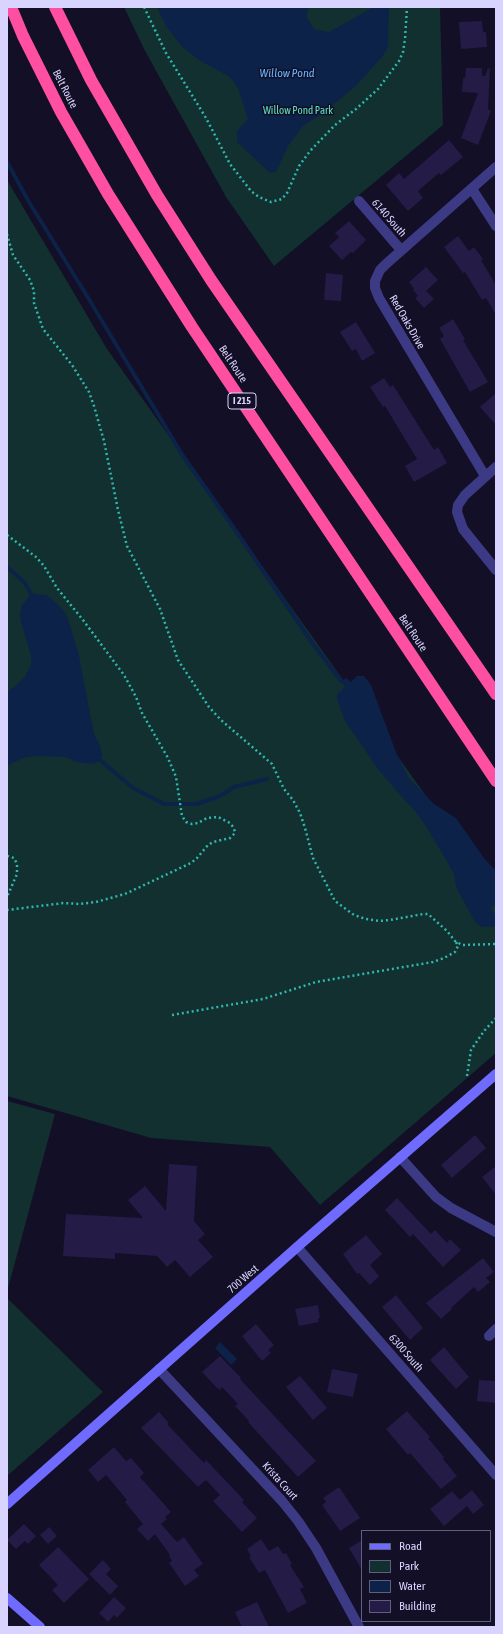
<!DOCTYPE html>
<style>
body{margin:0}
#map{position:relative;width:503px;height:1634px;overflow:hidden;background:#130f26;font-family:"Asap Condensed",sans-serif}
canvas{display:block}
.frame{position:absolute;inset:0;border:8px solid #d9d4ff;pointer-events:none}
.legend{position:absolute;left:361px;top:1530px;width:130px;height:92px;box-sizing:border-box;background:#130f26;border:1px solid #625e7d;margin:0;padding:5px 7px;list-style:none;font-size:12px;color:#d9d4ff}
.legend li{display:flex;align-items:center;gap:8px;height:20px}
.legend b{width:20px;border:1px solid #625e7d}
</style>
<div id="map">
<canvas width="503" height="1634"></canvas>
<div class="frame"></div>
<ul class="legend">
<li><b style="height:5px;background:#6f6bff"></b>Road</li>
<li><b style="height:11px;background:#12302f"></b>Park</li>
<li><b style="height:11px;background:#0c2248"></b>Water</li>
<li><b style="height:11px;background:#241b47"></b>Building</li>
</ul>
</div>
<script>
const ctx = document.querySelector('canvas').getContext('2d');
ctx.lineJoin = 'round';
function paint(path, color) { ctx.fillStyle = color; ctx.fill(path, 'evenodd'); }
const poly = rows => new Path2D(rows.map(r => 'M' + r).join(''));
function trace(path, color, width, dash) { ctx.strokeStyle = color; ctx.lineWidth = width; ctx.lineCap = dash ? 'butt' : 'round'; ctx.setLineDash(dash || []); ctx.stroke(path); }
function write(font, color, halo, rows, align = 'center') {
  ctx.font = font + ' "Asap Condensed",sans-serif'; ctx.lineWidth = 3; ctx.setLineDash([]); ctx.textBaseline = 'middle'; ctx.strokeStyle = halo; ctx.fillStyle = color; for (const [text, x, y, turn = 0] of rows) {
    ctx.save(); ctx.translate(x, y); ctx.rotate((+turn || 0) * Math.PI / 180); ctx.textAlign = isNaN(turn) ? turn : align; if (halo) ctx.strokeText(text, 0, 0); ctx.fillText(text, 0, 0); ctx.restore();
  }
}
paint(poly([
 [124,7,440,7,443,125,274,266,226,197,144,49],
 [7,180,107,349,496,894,496,1053,320,1205,270,1147,151,1138,7,1096],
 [7,1101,55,1114,7,1292],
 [7,1298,103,1392,7,1476]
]), '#12302f');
paint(poly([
 [157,7,309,7,306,16,314,29,329,32,374,7,389,7,388,47,382,57,356,86,322,114,303,126,288,146,276,172,270,173,237,142,237,131,248,119,238,88,230,77,201,61,182,47,166,26],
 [31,594,46,595,52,599,63,610,68,618,79,656,94,734,100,745,102,755,100,760,94,764,76,762,66,757,38,756,23,758,7,766,7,692,14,687,25,677,31,664,31,656,21,622,20,614,22,605],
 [357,676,364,676,371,685,397,755,409,778,434,804,456,818,484,858,496,871,496,904,491,907,496,917,496,925,493,927,482,927,475,922,456,887,454,874,446,860,426,826,415,811,400,795,378,769,345,721,337,699,337,694,345,687,342,682,346,678,351,682],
 [220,1342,237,1359,231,1365,215,1348]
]), '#0c2248');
trace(poly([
 [7,162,29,202,87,296,183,456,236,531,313,644,342,682],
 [7,567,25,583,31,594],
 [100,760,133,788,164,804,197,804,220,796,234,787,267,779]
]), '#0c2248', 4);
paint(poly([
 [482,21,483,32,486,32,487,47,461,49,459,22],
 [466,68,482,68,482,76,485,76,488,68,490,69,488,109,491,111,478,145,461,138,478,93,462,92,463,78,465,78],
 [449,140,463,157,441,175,439,173,418,191,423,198,408,211,386,185,399,173,404,179],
 [349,221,366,240,353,253,351,252,342,260,329,246,339,237,335,233],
 [458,236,469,251,474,247,483,259,481,260,496,285,496,315,486,298,482,300,465,272,463,273,444,247],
 [426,267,438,280,426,291,434,299,424,308,415,298,418,296,413,290,414,289,409,282],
 [326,273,343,275,341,301,324,300],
 [453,319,465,339,463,340,488,382,470,392,440,339,444,336,439,328],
 [356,322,375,353,362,361,356,349,352,351,340,332],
 [384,378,390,387,393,385,434,450,438,447,447,463,414,482,405,466,417,459,385,406,383,407,370,387],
 [496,393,496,425,480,407],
 [475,1135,486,1148,452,1178,441,1165],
 [169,1164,197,1166,194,1221,205,1234,198,1240,213,1257,190,1277,175,1260,167,1267,157,1256,115,1253,115,1259,63,1256,66,1214,143,1218,128,1200,145,1186,166,1211],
 [496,1166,496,1195,482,1177],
 [397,1198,431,1234,435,1230,447,1243,450,1239,461,1250,443,1267,413,1234,410,1237,385,1210],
 [366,1235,382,1254,370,1265,379,1276,370,1285,359,1273,357,1274,343,1254],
 [483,1258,494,1272,486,1278,490,1282,478,1292,474,1287,451,1308,452,1309,441,1319,426,1303],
 [396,1295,423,1328,410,1340,382,1307],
 [318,1305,320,1318,318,1318,319,1322,299,1326,295,1309],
 [256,1324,274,1345,268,1350,271,1353,262,1361,242,1336],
 [444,1347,469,1377,456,1389,430,1360],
 [220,1356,241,1378,240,1379,316,1461,298,1477,248,1422,249,1421,235,1406,238,1404,222,1387,220,1390,217,1388,202,1372],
 [332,1369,358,1374,353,1397,327,1392],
 [300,1376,327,1408,313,1420,286,1387],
 [479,1380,496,1381,496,1403,477,1401],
 [407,1411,430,1437,428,1438,444,1457,443,1459,457,1476,441,1489,410,1453,408,1455,386,1429],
 [159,1412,169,1423,167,1424,204,1463,206,1460,244,1500,242,1502,257,1518,242,1532,213,1501,220,1495,206,1480,198,1487,141,1428],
 [114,1447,126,1461,131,1458,144,1473,140,1477,171,1512,165,1517,167,1519,161,1524,177,1542,184,1537,203,1564,194,1570,199,1576,185,1586,169,1563,172,1561,169,1556,170,1555,155,1534,148,1541,137,1529,143,1524,125,1502,127,1500,106,1475,98,1482,88,1470],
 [339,1487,360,1518,340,1531,322,1505,326,1502,323,1498],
 [472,1490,484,1505,473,1514,467,1506,444,1526,430,1509,452,1491,460,1500],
 [24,1524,36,1536,28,1544,25,1541,16,1549,7,1540],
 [49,1527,57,1536,48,1544,40,1535],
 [261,1539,269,1551,278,1546,283,1554,286,1553,292,1564,290,1565,304,1587,300,1589,307,1603,288,1613,265,1570,259,1573,249,1557,251,1556,247,1549],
 [362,1540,362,1570,349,1548],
 [58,1547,89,1579,64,1603,52,1590,58,1585,39,1565],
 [103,1560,111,1569,106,1574,118,1586,110,1595,89,1574],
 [114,1597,126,1608,117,1618,114,1615,108,1622,99,1613],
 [257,1602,269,1627,242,1627,235,1612]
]), '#241b47');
trace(poly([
 [144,7,166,53,206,118,230,164,251,191,259,197,271,202,282,199,287,193,299,166,310,151,335,125,356,109,378,89,399,61,403,52,405,39,407,7],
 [7,234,13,255,30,280,34,291,34,303,43,329,72,365,89,392,94,406,104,441,118,510,127,546,160,609,178,660,209,707,221,720,272,764,284,789,293,800,300,813,305,828,313,858,335,901,354,915,366,919,379,921,390,920,423,914,428,914,447,931,455,941,462,945,496,944],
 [7,535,36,557,44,566,57,588,83,620,124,675,136,697,142,713,168,758,176,777,182,816,186,822,192,824,198,823,207,818,218,817,230,823,234,828,235,833,230,838,213,842,208,845,197,858,191,863,125,894,96,902,79,904,64,903,7,910],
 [7,856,14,858,17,864,17,874,7,897],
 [172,1015,263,999,316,982,433,962,444,958,455,952,458,946,456,942],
 [467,1076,471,1050,484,1031,496,1018]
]), '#2fb8b0', 2.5, [2, 3]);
trace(poly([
 [472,189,496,226],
 [359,201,401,250],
 [496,467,465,495,458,505,457,512,463,529,496,570],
 [485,476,379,298,375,288,375,281,380,270,386,264,496,167],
 [400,1157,436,1197,451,1208,496,1232],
 [297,1247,496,1475],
 [489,1336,496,1329],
 [159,1369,282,1501,298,1521,316,1548,359,1627]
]), '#3d3a85', 10);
trace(poly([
 [7,1504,304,1241,496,1074],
 [7,1598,40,1627]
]), '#6f6bff', 10);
trace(poly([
 [11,7,23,36,61,112,108,194,192,327,496,781],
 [55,7,91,80,157,195,211,280,496,694]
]), '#ff4fa3', 12);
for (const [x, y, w] of [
 [242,401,28]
]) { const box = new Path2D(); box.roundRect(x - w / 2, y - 8, w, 16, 3); ctx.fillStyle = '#130f26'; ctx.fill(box); trace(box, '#d9d4ff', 1); }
write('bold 10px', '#d9d4ff', null, [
 ["I 215",242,401]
]);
write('11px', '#d9d4ff', '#130f26', [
 ["Belt Route",65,89,63],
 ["6140 South",389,218,49],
 ["Red Oaks Drive",407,322,60],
 ["Belt Route",233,364,56],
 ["Belt Route",413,633,56],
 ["700 West",243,1279,-41],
 ["6300 South",406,1353,49],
 ["Krista Court",280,1481,48]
]);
write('11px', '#5fe0c0', '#130f26', [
 ["Willow Pond Park",298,111]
]);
write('italic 12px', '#62b6ff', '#130f26', [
 ["Willow Pond",287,73]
]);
</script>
